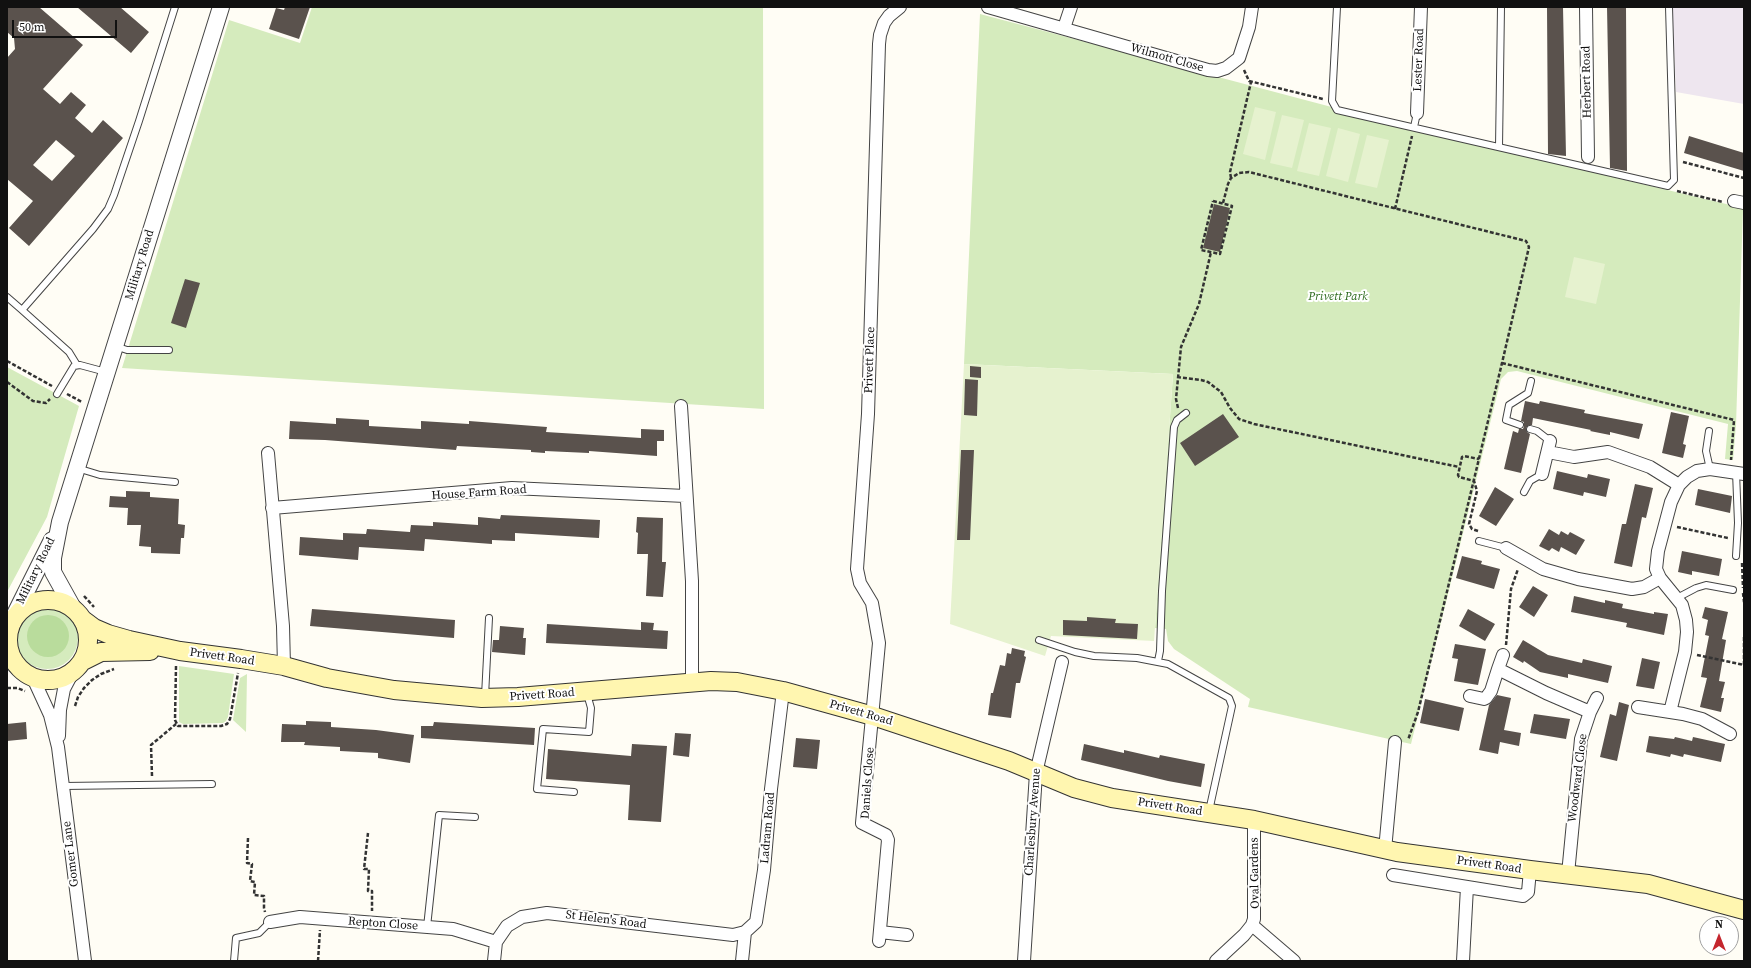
<!DOCTYPE html>
<style>
body{margin:0}
#map{position:relative;width:1751px;height:968px;overflow:hidden;background:#fffdf5;font-family:"Source Serif 4",serif}
canvas{display:block}
.frame{position:absolute;inset:0;border:8px solid #111;pointer-events:none}
.north{position:absolute;left:1699px;top:916px;width:40px;height:40px;box-sizing:border-box;background:#fff;border:1px solid #a0a0a0;border-radius:50%;rotate:0deg;font-size:11px;font-weight:700;line-height:16px;text-align:center;color:#111}
.north::after{content:'';display:block;margin:auto;width:14px;height:18px;background:#c4262e;clip-path:polygon(50% 0,100% 100%,50% 72%,0 100%)}
.scale{position:absolute;left:12px;top:20px;width:105px;height:18px;box-sizing:border-box;border:2px solid #111;border-top:0;padding-left:5px;font-size:12px;line-height:14px;white-space:nowrap;color:#111;-webkit-text-stroke:3px #fff;paint-order:stroke}
</style>
<div id="map">
<canvas width="1751" height="968"></canvas>
<div class="frame"></div>
<div class="north">N</div>
<div class="scale">50 m</div>
</div>
<script>
const ctx = document.querySelector('canvas').getContext('2d');
ctx.lineJoin = 'round';
function paint(path, color) { ctx.fillStyle = color; ctx.fill(path, 'evenodd'); }
const poly = rows => new Path2D(rows.map(r => 'M' + r).join(''));
function trace(path, color, width, dash) { ctx.strokeStyle = color; ctx.lineWidth = width; ctx.lineCap = dash ? 'butt' : 'round'; ctx.setLineDash(dash || []); ctx.stroke(path); }
function write(font, color, halo, rows, align = 'center') {
  ctx.font = font + ' "Source Serif 4",serif'; ctx.lineWidth = 4; ctx.setLineDash([]); ctx.textBaseline = 'middle'; ctx.strokeStyle = halo; ctx.fillStyle = color; for (const [text, x, y, turn = 0] of rows) {
    ctx.save(); ctx.translate(x, y); ctx.rotate((+turn || 0) * Math.PI / 180); ctx.textAlign = isNaN(turn) ? turn : align; if (halo) ctx.strokeText(text, 0, 0); ctx.fillText(text, 0, 0); ctx.restore();
  }
}
paint(poly([
 [1672,7,1744,7,1744,104,1676,92]
]), '#eee6ef');
paint(poly([
 [312,7,763,7,764,409,122,368,229,20,300,43],
 [980,14,1445,137,1743,208,1736,425,1733,460,1725,459,1728,424,1517,371,1508,372,1501,379,1411,744,1248,707,1250,699,1174,649,1168,641,1166,629,1155,628,1173,374,964,364],
 [7,367,79,406,47,517,7,592],
 '16 638a31 31 0 1 1 62 0a31 31 0 1 1-62 0Z',
 [179,666,234,674,228,717,226,721,223,723,183,724,179,722],
 [247,674,246,732,233,720,240,678]
]), '#d5ebbd');
paint(poly([
 '27 636a21 21 0 1 1 42 0a21 21 0 1 1-42 0Z'
]), '#b9dc9c');
paint(poly([
 [1255,107,1276,112,1265,160,1243,154],
 [1282,115,1304,120,1292,168,1270,163],
 [1309,123,1331,128,1319,176,1297,171],
 [1338,128,1360,134,1348,182,1326,176],
 [1367,135,1389,140,1377,188,1355,183],
 [1574,257,1605,264,1596,304,1565,297],
 [964,364,1173,374,1154,641,1051,636,1045,656,950,624]
]), '#e6f2cf');
paint(poly([
 [7,7,39,7,83,45,43,89,60,104,71,92,86,105,75,118,92,133,103,120,123,138,29,246,9,228,33,201,7,179,7,58,15,49,14,38,7,32],
 [56,140,75,156,52,181,33,165],
 [77,7,120,7,149,32,131,53],
 [285,7,310,7,299,39,269,29,276,8,284,10],
 [1547,7,1563,7,1566,156,1548,154],
 [1607,7,1626,7,1627,171,1610,168],
 [1689,136,1744,153,1744,171,1684,153],
 [1214,204,1230,208,1220,252,1203,248],
 [185,279,200,283,186,328,171,323],
 [970,366,981,367,981,378,970,377],
 [965,379,978,380,977,416,964,415],
 [1525,401,1539,404,1540,401,1585,410,1584,413,1643,424,1639,439,1610,432,1610,435,1590,431,1591,430,1533,418,1532,425,1529,425,1526,428,1527,432,1530,434,1521,473,1504,469,1513,431,1518,433,1519,429,1523,429,1524,426,1524,422,1521,421],
 [1671,412,1689,416,1683,444,1686,445,1683,458,1662,453],
 [1223,414,1239,437,1195,466,1180,443],
 [336,418,369,420,369,426,421,429,421,421,469,424,469,421,547,427,546,432,641,438,641,429,664,430,664,441,657,441,657,456,589,451,589,453,545,451,545,453,531,452,531,450,457,446,456,450,325,440,289,439,290,421,336,424],
 [961,450,974,450,970,540,957,540],
 [1557,471,1587,478,1588,474,1610,479,1606,497,1584,492,1583,496,1553,489],
 [1635,484,1653,488,1646,518,1642,517,1632,567,1614,563,1622,524,1626,524],
 [1495,487,1514,499,1496,526,1479,516],
 [1698,489,1732,496,1730,513,1695,505],
 [126,491,150,492,150,497,179,499,178,524,185,525,184,538,181,538,180,554,151,553,151,547,139,546,141,525,127,525,128,508,109,507,110,496,126,497],
 [501,515,600,520,599,538,515,533,515,541,492,540,492,544,425,539,424,551,359,547,358,560,299,555,300,537,343,540,343,533,366,534,367,529,410,532,411,525,433,526,433,522,478,525,478,517,500,519],
 [637,517,663,518,662,562,666,562,663,597,646,596,648,554,637,554,638,533,636,532],
 [1549,529,1559,535,1561,531,1568,535,1570,532,1585,540,1576,555,1561,547,1559,552,1552,548,1549,551,1539,546],
 [1682,551,1722,559,1719,576,1692,571,1692,575,1678,572],
 [1462,556,1482,561,1481,564,1500,569,1494,589,1456,578],
 [1533,586,1548,595,1534,617,1519,607],
 [1574,596,1605,603,1605,600,1623,604,1622,608,1654,614,1654,612,1668,614,1664,635,1626,627,1627,623,1571,612],
 [1705,607,1728,612,1722,639,1726,640,1719,681,1725,682,1721,698,1724,698,1721,712,1700,707,1707,678,1701,677,1709,636,1705,635,1708,620,1702,618],
 [312,609,455,620,454,638,310,626],
 [1468,609,1495,624,1485,641,1459,626],
 [1087,617,1116,619,1115,623,1138,624,1137,639,1063,635,1063,620,1087,621],
 [641,622,654,623,653,630,668,631,667,649,546,643,547,624,641,630],
 [500,626,524,628,523,638,526,638,525,655,492,652,493,640,499,640],
 [1523,640,1548,655,1582,663,1583,659,1612,666,1608,683,1568,674,1568,678,1540,672,1524,661,1523,663,1513,657],
 [1455,644,1486,649,1478,685,1454,681,1458,659,1452,658],
 [1012,648,1025,651,1024,656,1026,657,1020,683,1016,683,1011,718,988,715,991,693,993,693,1000,665,1005,666,1007,653,1011,654],
 [1642,658,1660,662,1654,689,1636,686],
 [1497,695,1511,698,1504,730,1521,733,1519,746,1500,742,1498,754,1479,750,1489,705],
 [1425,699,1464,708,1459,731,1420,723],
 [1619,702,1629,705,1617,761,1600,757,1610,714,1616,716],
 [1534,714,1570,719,1566,739,1530,733],
 [306,721,331,722,331,727,376,730,414,735,410,763,378,758,378,753,340,751,340,747,304,745,305,742,281,742,282,724,306,725],
 [26,722,27,739,7,741,7,724],
 [434,722,535,728,534,745,421,738,421,726,433,726],
 [675,733,691,734,689,757,673,755],
 [1649,736,1674,739,1675,737,1692,741,1693,737,1725,744,1721,762,1684,754,1683,757,1671,754,1670,757,1646,752],
 [796,738,820,740,817,769,793,767],
 [632,744,667,746,661,822,628,820,630,785,546,779,548,749,631,756],
 [1084,744,1124,753,1124,750,1159,758,1160,755,1205,764,1201,787,1168,781,1081,760]
]), '#5a524d');
const service = poly([
 [1337,7,1332,101,1337,110,1668,186,1674,180,1669,7],
 [1414,127,1417,113],
 [1499,147,1501,7],
 [7,297,22,310,93,229,108,209,114,195,139,121,175,7],
 [22,310,69,352,77,365],
 [115,346,127,350,169,350],
 [57,394,74,366,80,365,106,372],
 [1520,425,1506,420,1509,405,1528,393,1531,381],
 [1530,429,1537,431,1550,441],
 [1709,431,1706,451,1710,469],
 [77,468,100,475,175,482],
 [1524,492,1530,481,1542,474],
 [1479,541,1506,548],
 [1736,556,1738,523,1736,472],
 [1677,598,1696,588,1706,585,1733,590],
 [1039,640,1075,652,1094,656,1137,658,1168,664,1229,698,1232,706,1209,811],
 [1158,661,1160,651,1162,591,1174,427,1177,420,1186,413],
 [485,696,489,618],
 [64,786,212,784],
 [574,792,537,789,543,729,589,732,591,708,587,694],
 [427,927,439,815,475,817],
 [234,961,236,938,259,933,270,922]
]);
const minor = poly([
 [988,7,1208,70,1217,71,1226,68,1239,58,1249,27,1252,7],
 [1586,7,1588,157],
 [1064,28,1071,7],
 [1417,113,1421,7],
 [1734,201,1744,203],
 [681,406,692,581,692,682],
 [1548,452,1574,457,1608,452,1650,467,1679,485],
 [268,453,283,626,284,666],
 [1542,474,1550,441],
 [272,508,512,488,685,496],
 [1506,548,1543,569,1578,579,1632,589,1644,587,1660,578],
 [1498,669,1503,655],
 [33,678,50,715,58,747,85,961],
 [1470,696,1484,699,1486,698,1491,691,1498,669,1546,693,1590,712,1581,739,1568,874],
 [1638,707,1683,714,1702,719,1730,734],
 [1590,712,1597,698],
 [1670,712,1685,652,1687,632,1686,620,1682,605,1660,578,1656,569,1658,551,1671,502,1679,485,1687,477,1697,471,1710,469,1744,474],
 [59,736,60,710,64,689,73,672],
 [1385,850,1395,742],
 [1393,875,1523,896,1528,892,1530,870],
 [270,922,300,917,453,929,496,942],
 [1252,925,1294,961],
 [880,932,907,935],
 [879,941,888,840,886,835,862,823,879,643,872,603,860,583,857,569,868,414,879,44,880,35,884,23,889,16,900,7],
 [494,961,496,942,507,926,522,917,547,913,733,935,745,932],
 [742,961,745,932,756,922,764,870,771,789,783,691],
 [1024,961,1036,773,1062,662],
 [1216,961,1244,935,1252,925,1254,919,1254,820],
 [1463,961,1467,887]
]);
const tertiary = poly([
 [73,608,53,572,53,558,60,522,221,7],
 [12,620,52,540]
]);
const secondary = poly([
 '8 640a40 40 0 1 1 80 0a40 40 0 1 1-80 0Z',
 [82,619,94,628,108,634,129,640,180,651,241,659,284,666,327,678,394,690,482,698,518,697,711,681,737,682,783,691,873,716,1009,761,1074,788,1112,798,1254,820,1397,852,1530,870,1648,884,1744,910],
 [83,661,101,652,150,651]
]);
trace(service, '#444', 8);
trace(minor, '#444', 14);
trace(tertiary, '#444', 18);
trace(secondary, '#333', 20);
trace(poly([
 [1244,70,1249,81,1323,99],
 [1683,162,1744,178],
 [1231,178,1230,172,1251,82],
 [1677,191,1723,202],
 [1213,201,1232,206,1220,254,1201,250,1213,201],
 [1223,203,1228,184,1231,178,1239,173,1249,172,1526,241,1529,247,1502,363,1418,712,1408,740],
 [1395,209,1412,136],
 [7,361,52,386],
 [1502,363,1734,420,1731,460],
 [1177,377,1201,380,1208,382,1221,392,1230,408,1239,419,1254,424,1459,467],
 [7,382,33,401,46,403,50,399],
 [67,394,82,402],
 [1178,408,1176,399,1181,347,1199,304,1211,252],
 [1677,527,1728,538],
 [1478,531,1472,529,1469,524,1477,491,1474,481,1459,477,1458,475,1462,457,1464,456,1479,459],
 [1742,563,1743,588],
 [1743,593,1744,602],
 [84,596,94,607],
 [1744,637,1744,667],
 [1506,645,1511,589,1518,569],
 [1697,655,1744,665],
 [176,666,175,720,178,726,221,726,227,724,230,719,238,673],
 [7,688,17,688,25,691],
 [75,706,78,697,84,688,92,680,101,674,114,669],
 [152,776,151,745,176,724],
 [368,833,364,869,369,869,368,891,372,891,372,911],
 [248,838,247,863,252,864,250,881,255,882,254,895,264,896,264,908,265,912],
 [318,961,320,930]
]), '#333', 2.5, [4, 2]);
trace(service, '#fff', 6);
trace(minor, '#fff', 12);
trace(tertiary, '#fff', 16);
trace(secondary, '#fff6b0', 18);
write('12px', '#111', '#fff', [
 ["Wilmott Close",1167,58,16],
 ["Lester Road",1419,60,-88],
 ["Herbert Road",1587,82,-91],
 ["Military Road",140,265,-73],
 ["Privett Place",870,360,-88],
 ["House Farm Road",479,493,-4],
 ["Military Road",36,571,-64],
 ["Privett Road",222,657,8],
 ["Privett Road",542,695,-4],
 ["Privett Road",861,713,16],
 ["Woodward Close",1578,778,-83],
 ["Daniels Close",868,783,-86],
 ["Privett Road",1170,807,9],
 ["Charlesbury Avenue",1033,822,-86],
 ["Ladram Road",768,828,-85],
 ["Gomer Lane",71,854,-97],
 ["Privett Road",1489,865,8],
 ["Oval Gardens",1255,873,-91],
 ["St Helen's Road",606,920,7],
 ["Repton Close",383,924,4]
]);
write('italic 12px', '#2f6b1f', '#fff', [
 ["Privett Park",1338,297]
]);
</script>
